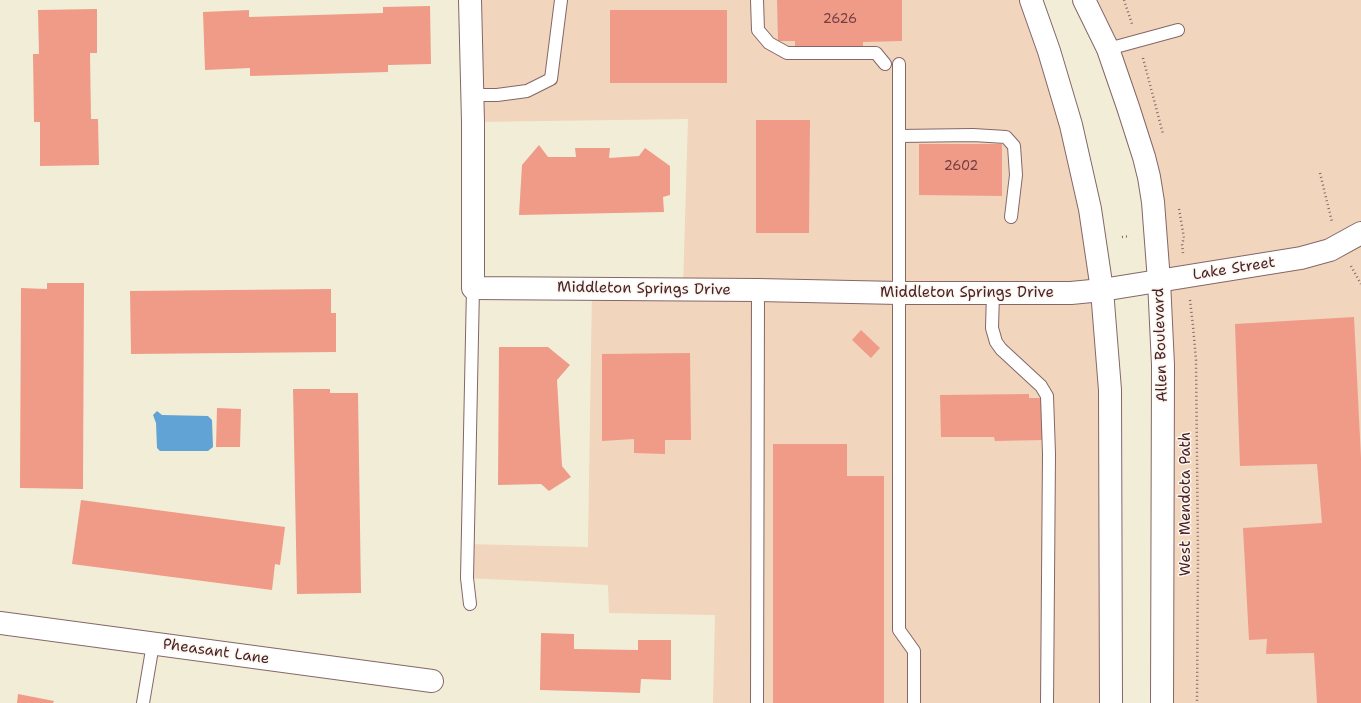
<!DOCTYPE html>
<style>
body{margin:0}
canvas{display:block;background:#f2edd7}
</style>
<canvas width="1361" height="703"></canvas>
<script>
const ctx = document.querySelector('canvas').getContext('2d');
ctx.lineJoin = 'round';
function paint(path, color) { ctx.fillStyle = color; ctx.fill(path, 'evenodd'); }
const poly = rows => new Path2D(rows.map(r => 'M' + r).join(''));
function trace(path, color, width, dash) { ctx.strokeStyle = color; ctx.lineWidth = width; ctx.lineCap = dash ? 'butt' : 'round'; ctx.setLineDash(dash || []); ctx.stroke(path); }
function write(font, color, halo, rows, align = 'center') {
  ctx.font = font + ' "Shantell Sans",sans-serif'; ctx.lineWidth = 3; ctx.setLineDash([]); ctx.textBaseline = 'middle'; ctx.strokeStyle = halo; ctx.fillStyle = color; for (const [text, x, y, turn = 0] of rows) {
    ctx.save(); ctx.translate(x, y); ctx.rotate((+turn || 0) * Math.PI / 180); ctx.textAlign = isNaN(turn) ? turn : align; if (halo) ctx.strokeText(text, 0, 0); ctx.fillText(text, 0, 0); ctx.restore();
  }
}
paint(poly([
 [470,0,1031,0,1098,252,1111,703,713,703,715,615,609,613,608,585,467,578,468,544,588,547,592,289,683,290,688,119,473,122],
 [1096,0,1361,0,1361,703,1162,703,1153,202]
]), '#f1d5bd');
paint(poly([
 [157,411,162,415,208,416,212,420,213,447,208,451,160,451,157,448,156,423,153,415]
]), '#62a3d5');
paint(poly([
 [777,0,902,0,902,41,863,42,863,49,795,50,795,41,778,41],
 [430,6,431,64,388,65,388,72,250,76,250,68,205,70,203,12,249,10,249,17,383,13,383,7],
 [97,9,97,53,90,53,91,119,98,119,99,165,40,166,40,122,34,122,33,54,39,54,38,10],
 [610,10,727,10,727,83,610,83],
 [756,120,810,120,809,233,756,233],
 [919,144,1002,144,1002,196,919,195],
 [539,145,548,157,576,157,575,148,610,148,609,158,639,156,645,148,670,166,670,195,663,197,664,212,519,215,522,165],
 [47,283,84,283,83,489,20,488,21,288,47,289],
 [331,289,331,313,336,313,336,352,131,354,130,291],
 [1354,317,1361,458,1361,703,1317,703,1314,653,1266,654,1267,639,1249,640,1243,528,1322,523,1317,464,1240,466,1235,324],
 [861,330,880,348,871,358,852,340],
 [499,347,548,347,570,365,557,380,562,466,571,477,549,491,541,484,498,485],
 [690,353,691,440,665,440,665,454,634,453,634,439,602,441,602,354],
 [293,389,330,389,330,393,358,393,361,593,297,594],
 [1029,394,1029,398,1042,398,1043,440,995,441,994,437,941,437,940,395],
 [217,408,241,409,240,447,216,447],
 [773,444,847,444,847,476,884,476,884,703,773,703],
 [81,500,285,527,280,565,275,564,272,590,72,564],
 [541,633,574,634,574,649,638,650,638,640,671,640,671,680,641,679,640,693,540,690],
 [18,694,54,701,53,703,17,703]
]), '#ef9b88');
const service = poly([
 [757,0,758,30,769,43,787,53,876,53,885,64],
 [1108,49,1178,30],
 [899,64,899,630,914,651,914,703],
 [472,95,497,95,527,91,551,79,561,0],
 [899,136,973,135,1006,137,1014,146,1016,175,1011,217],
 [993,293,992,328,996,342,1001,349,1041,386,1047,396,1049,454,1047,703],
 [470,604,467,578,473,288],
 [143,703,153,644],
 [757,703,758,290]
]);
const minor = poly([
 [470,0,473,122,473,288,758,290,899,293,1071,293,1102,290,1301,258,1330,250,1361,233],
 [0,623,432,681]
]);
const secondary = poly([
 [1031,0,1049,51,1071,125,1090,209,1102,290,1110,390,1111,703],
 [1084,0,1108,49,1128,107,1144,157,1149,177,1153,202,1159,281,1163,365,1162,703]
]);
trace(service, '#856767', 14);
trace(minor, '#856767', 24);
trace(secondary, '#856767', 24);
trace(poly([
 [1124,0,1132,24],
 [1143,58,1163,134],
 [1320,173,1332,222],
 [1179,209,1184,238,1182,244,1183,253],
 [1122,237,1130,236],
 [1351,266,1361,284],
 [1190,300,1193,326,1196,360,1198,555,1197,703]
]), '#856767', 2.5, [1, 3]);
trace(service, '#fff', 12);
trace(minor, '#fff', 22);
trace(secondary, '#fff', 22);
write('13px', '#733e42', null, [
 ["2626",840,20],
 ["2602",961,167]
]);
write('15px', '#4a1f2b', '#fbf7ec', [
 ["Lake Street",1234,269,-9],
 ["Middleton Springs Drive",644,289,1],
 ["Middleton Springs Drive",967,293],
 ["Allen Boulevard",1161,345,-92],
 ["West Mendota Path",1186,504,-90],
 ["Pheasant Lane",216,652,8]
]);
</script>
